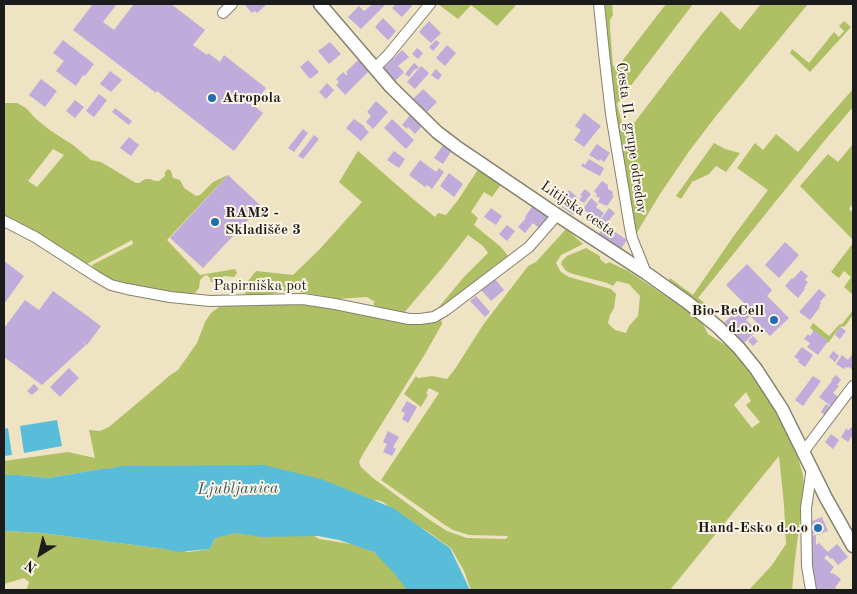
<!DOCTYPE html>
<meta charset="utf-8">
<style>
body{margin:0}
#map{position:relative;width:857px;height:594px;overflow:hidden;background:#eee3c2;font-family:"Old Standard TT",serif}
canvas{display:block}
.frame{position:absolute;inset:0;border:5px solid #1c1c1c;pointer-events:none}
.north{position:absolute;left:15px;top:529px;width:50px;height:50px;-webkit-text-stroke:4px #fcf5e5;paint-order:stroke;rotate:216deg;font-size:14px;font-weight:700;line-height:20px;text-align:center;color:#1c1c1c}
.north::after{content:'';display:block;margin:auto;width:18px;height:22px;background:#1c1c1c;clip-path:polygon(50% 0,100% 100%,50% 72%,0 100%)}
</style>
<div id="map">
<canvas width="857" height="594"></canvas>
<div class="frame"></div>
<div class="north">N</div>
</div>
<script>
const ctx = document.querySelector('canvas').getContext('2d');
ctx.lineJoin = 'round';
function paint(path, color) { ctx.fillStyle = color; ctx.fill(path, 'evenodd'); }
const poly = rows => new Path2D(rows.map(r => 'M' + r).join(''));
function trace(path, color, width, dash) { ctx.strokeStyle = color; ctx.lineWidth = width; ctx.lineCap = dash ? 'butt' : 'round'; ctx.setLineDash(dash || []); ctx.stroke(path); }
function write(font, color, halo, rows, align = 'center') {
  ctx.font = font + ' "Old Standard TT",serif'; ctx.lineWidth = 4; ctx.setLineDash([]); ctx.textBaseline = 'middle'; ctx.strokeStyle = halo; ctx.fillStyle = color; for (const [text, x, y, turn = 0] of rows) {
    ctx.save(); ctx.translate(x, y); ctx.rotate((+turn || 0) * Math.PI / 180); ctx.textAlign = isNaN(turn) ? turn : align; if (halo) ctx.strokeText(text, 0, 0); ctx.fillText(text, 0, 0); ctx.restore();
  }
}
paint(poly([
 [438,4,517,4,497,26,471,5,458,19],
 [605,4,612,4,613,15,610,20,610,28,613,65,616,69,666,4,693,4,617,104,625,135,702,34,721,11,729,19,731,22,740,30,761,4,808,4,716,116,690,150,660,194,636,234,631,209,630,190,626,184,610,73],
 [844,21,851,27,810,72,790,53,792,49,809,63,834,32,839,37,844,31,839,26],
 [853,89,853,107,825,140,698,298,706,304,704,306,668,282,670,278,693,295,733,237,768,190,737,168,755,143,763,150,776,134,798,152],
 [4,103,17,103,26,108,35,118,51,131,73,145,91,160,101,162,136,183,139,183,145,179,150,179,155,181,159,181,165,176,165,172,168,169,171,171,173,178,180,180,184,188,196,196,200,195,213,182,228,175,167,240,200,275,235,269,237,273,234,277,224,276,213,282,211,282,210,278,207,275,204,276,200,280,199,288,195,293,184,293,138,287,114,281,100,274,93,269,92,265,133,244,132,240,85,265,18,222,4,216],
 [53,149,64,155,37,187,28,181],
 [714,143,725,149,740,153,726,172,716,166,709,174,692,182,681,199,676,196],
 [853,144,853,203,849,209,853,213,853,240,800,186,828,154,838,162],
 [358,151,413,199,435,217,438,213,446,215,458,200,479,168,502,183,492,197,484,192,471,212,478,218,474,225,501,247,509,257,494,266,450,302,439,309,438,308,464,277,488,253,483,246,468,235,443,267,403,314,376,307,373,304,375,302,367,297,337,299,296,291,282,291,268,295,246,295,244,291,244,286,256,271,293,275,319,250,362,202,339,182],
 [566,229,583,244,561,255,556,263,558,267,561,272,569,277,611,289,616,294,614,308,610,315,608,323,615,330,626,333,629,326,638,316,640,296,629,284,617,281,613,286,607,283,573,274,566,271,561,264,562,261,567,256,586,248,600,256,600,259,606,264,609,262,628,271,696,316,702,322,708,334,730,348,767,395,784,426,798,458,803,475,804,489,795,559,792,590,749,590,772,565,786,544,784,505,779,456,670,590,471,590,464,571,451,548,427,531,402,517,383,502,377,500,368,501,208,469,187,466,120,466,108,469,101,469,48,478,19,475,4,475,4,461,68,452,95,458,89,430,100,431,109,427,160,384,169,376,178,370,197,343,205,322,211,313,219,307,232,305,307,304,333,308,360,314,412,324,425,324,439,320,442,321,442,324,425,354,363,454,359,462,361,467,373,478,427,518,447,531,467,538,506,539,508,536,469,535,453,530,445,525,381,480,439,393,429,388,426,393,428,395,421,407,404,394,416,376,418,378,432,376,447,379,455,369,483,325,528,266,536,262],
 [746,392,751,401,746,405,760,422,752,428,734,405],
 [853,243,853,295,844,287,851,277,844,271,839,278,831,272],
 [853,310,853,315,845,326,840,327,828,343,810,328,813,323,829,336,839,325,842,324],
 [4,531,42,533,189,552,210,549,215,538,219,536,236,533,311,534,319,539,351,544,368,549,380,556,411,590,224,590,222,589,221,590,26,590,28,586,29,582,24,578,4,584]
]), '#afc064');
paint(poly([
 [57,420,62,446,24,453,20,426],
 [8,428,12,455,4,456,4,429],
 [264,465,321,479,393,508,450,548,470,590,407,590,394,573,374,552,339,540,318,536,262,537,236,533,215,538,210,549,178,552,165,549,42,533,4,531,4,475,19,475,48,478,101,469,108,469,120,466]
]), '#59bcd8');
paint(poly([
 [93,4,117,4,103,22,114,30,134,4,171,4,205,30,193,45,207,55,208,53,220,62,224,55,266,88,253,105,263,113,234,151,157,91,156,93,73,30],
 [246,4,267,4,257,13,255,11,252,13,245,5],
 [373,4,386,4,361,29,348,17,359,6,364,11],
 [396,4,410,4,412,6,402,17,392,8],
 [383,18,396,31,388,40,375,27],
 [429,21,441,33,431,43,419,32],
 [63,40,94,64,85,76,83,75,76,86,56,71,64,61,53,53],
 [436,40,440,43,433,51,429,47],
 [330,42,341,54,329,64,318,51],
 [447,45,456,53,445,66,436,58],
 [417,48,423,53,418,59,412,54],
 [402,50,409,57,398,66,404,72,395,81,383,69],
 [308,60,319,72,310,79,300,67],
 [358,60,369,71,345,95,336,85,339,82,336,79,343,72,346,75,348,74,346,72],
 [414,63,419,67,416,70,415,69,409,77,405,74],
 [421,66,429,73,415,89,407,82],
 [436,69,442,75,438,80,431,75],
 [110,71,122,80,111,92,100,84],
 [41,79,57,91,45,107,29,95],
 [327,83,334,90,326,99,319,92],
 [423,89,437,102,427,112,413,99],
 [99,94,107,100,94,117,86,111],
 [75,100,84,107,75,118,66,111],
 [376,101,388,112,373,129,366,122,371,116,367,112],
 [115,108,132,121,129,125,112,112],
 [584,113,601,126,584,147,574,140,581,130,575,126],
 [410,115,422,126,415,134,408,127,407,129,402,125],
 [354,119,364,126,364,127,369,132,361,141,346,128],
 [392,119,414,140,406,149,384,128],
 [303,129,308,133,294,152,288,148],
 [314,135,319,139,303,159,298,156],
 [129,137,139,145,131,156,120,148],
 [444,144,452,150,443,164,434,158],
 [597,144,610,153,604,162,600,159,599,161,596,159,589,155],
 [394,151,405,159,399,168,387,160],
 [589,159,604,168,600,176,581,166,583,163,585,165],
 [420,160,436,172,439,168,444,172,432,189,427,185,425,187,409,175],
 [449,173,463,184,454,197,440,186],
 [228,175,261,206,203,268,170,238],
 [602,181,608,185,608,189,613,192,612,195,614,196,607,206,598,202,600,198,596,196,597,194,594,191],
 [585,189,591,194,584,203,579,200,582,196,580,195],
 [569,190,578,198,575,201,581,205,573,215,558,204],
 [591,198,598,204,596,207,604,213,597,223,593,220,592,222,587,218,590,214,583,209],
 [534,204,549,215,539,228,533,223,525,233,518,227,526,218,525,217],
 [491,208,502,216,496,225,484,217],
 [609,208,615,213,607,223,601,219],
 [507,225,515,231,507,241,499,234],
 [605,225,627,240,620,250,598,235],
 [785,242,799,255,779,278,765,265],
 [4,261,24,276,4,304],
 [747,264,772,290,767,296,789,318,770,336,750,316,746,320,757,330,744,343,724,323,744,303,726,285],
 [801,270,808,276,805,280,808,282,804,288,805,289,798,298,785,286,792,278,793,279],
 [495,279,504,290,491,301,481,290],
 [819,289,826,295,820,302,821,303,819,306,820,307,810,320,799,312],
 [53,291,101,326,87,345,80,340,86,345,42,385,4,357,4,328,25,300,39,310],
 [476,296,490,312,485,317,470,301],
 [840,327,846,331,840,339,835,335],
 [814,330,828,341,818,355,807,347,810,343,804,339,808,334,810,336],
 [753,336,758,341,753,346,748,341],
 [802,347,813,355,805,367,798,362,799,360,794,357],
 [833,351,839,356,835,362,829,357],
 [853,353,853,370,849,367,848,368,846,367,844,369,836,364,842,355,848,360],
 [69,368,79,378,60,397,50,387],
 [836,375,841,380,837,385,839,386,833,393,838,397,831,406,819,397,832,381,831,380],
 [813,376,821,381,803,406,795,400],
 [34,384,39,389,32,395,27,391],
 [407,401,417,407,408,423,402,419,405,413,401,411],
 [826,404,832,408,826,416,821,412],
 [851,427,853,429,853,434,848,442,841,437,846,429,849,430],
 [388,431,399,437,393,447,396,449,392,456,383,452,387,444,383,442],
 [831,434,839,440,833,449,825,442],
 [822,517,828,531,817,535,816,533,812,534,809,526,810,522],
 [816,535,816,545,819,543,828,552,837,544,848,557,838,565,832,558,831,559,827,555,824,558,834,567,830,572,832,574,833,573,841,579,835,588,838,590,815,590,814,589,809,536]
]), '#bfacdb');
const minor = poly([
 [599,4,604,53,611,114,630,228,632,238,646,273],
 [223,13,232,4],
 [375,68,388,55,430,4],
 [4,221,35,237,97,277,111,285,127,289,170,297,210,301,303,299,335,304,409,319,420,319,434,317,446,310,529,247,557,215],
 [804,451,853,386],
 [811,590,807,566,806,508,812,468]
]);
const major = poly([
 [320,4,391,87,437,132,458,148,557,215,646,273,687,302,718,327,739,348,756,369,782,409,826,498,853,546]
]);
trace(minor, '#85806f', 12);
trace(major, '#85806f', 15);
trace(minor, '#fff', 10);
trace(major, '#fff', 12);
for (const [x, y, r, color] of [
 [212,98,5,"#1f6fb2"],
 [215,222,5,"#1f6fb2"],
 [774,320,5,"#1f6fb2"],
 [818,528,5,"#1f6fb2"]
]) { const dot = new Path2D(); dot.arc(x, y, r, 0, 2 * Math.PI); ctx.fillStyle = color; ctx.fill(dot); trace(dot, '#fcf5e5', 2); }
write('bold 15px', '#1c1c1c', '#fcf5e5', [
 ["Atropola",222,98],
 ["RAM2 -",225,213],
 ["Skladišče 3",225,230],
 ["Bio-ReCell",764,311,"right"],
 ["d.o.o.",764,328,"right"],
 ["Hand-Esko d.o.o",808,528,"right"]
], 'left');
write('15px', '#1c1c1c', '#fcf5e5', [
 ["Cesta II. grupe odredov",631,138,82],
 ["Litijska cesta",578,209,34],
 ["Papirniška pot",260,286]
]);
write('italic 16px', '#345c67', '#fcf5e5', [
 ["Ljubljanica",238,489,-1]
]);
</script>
